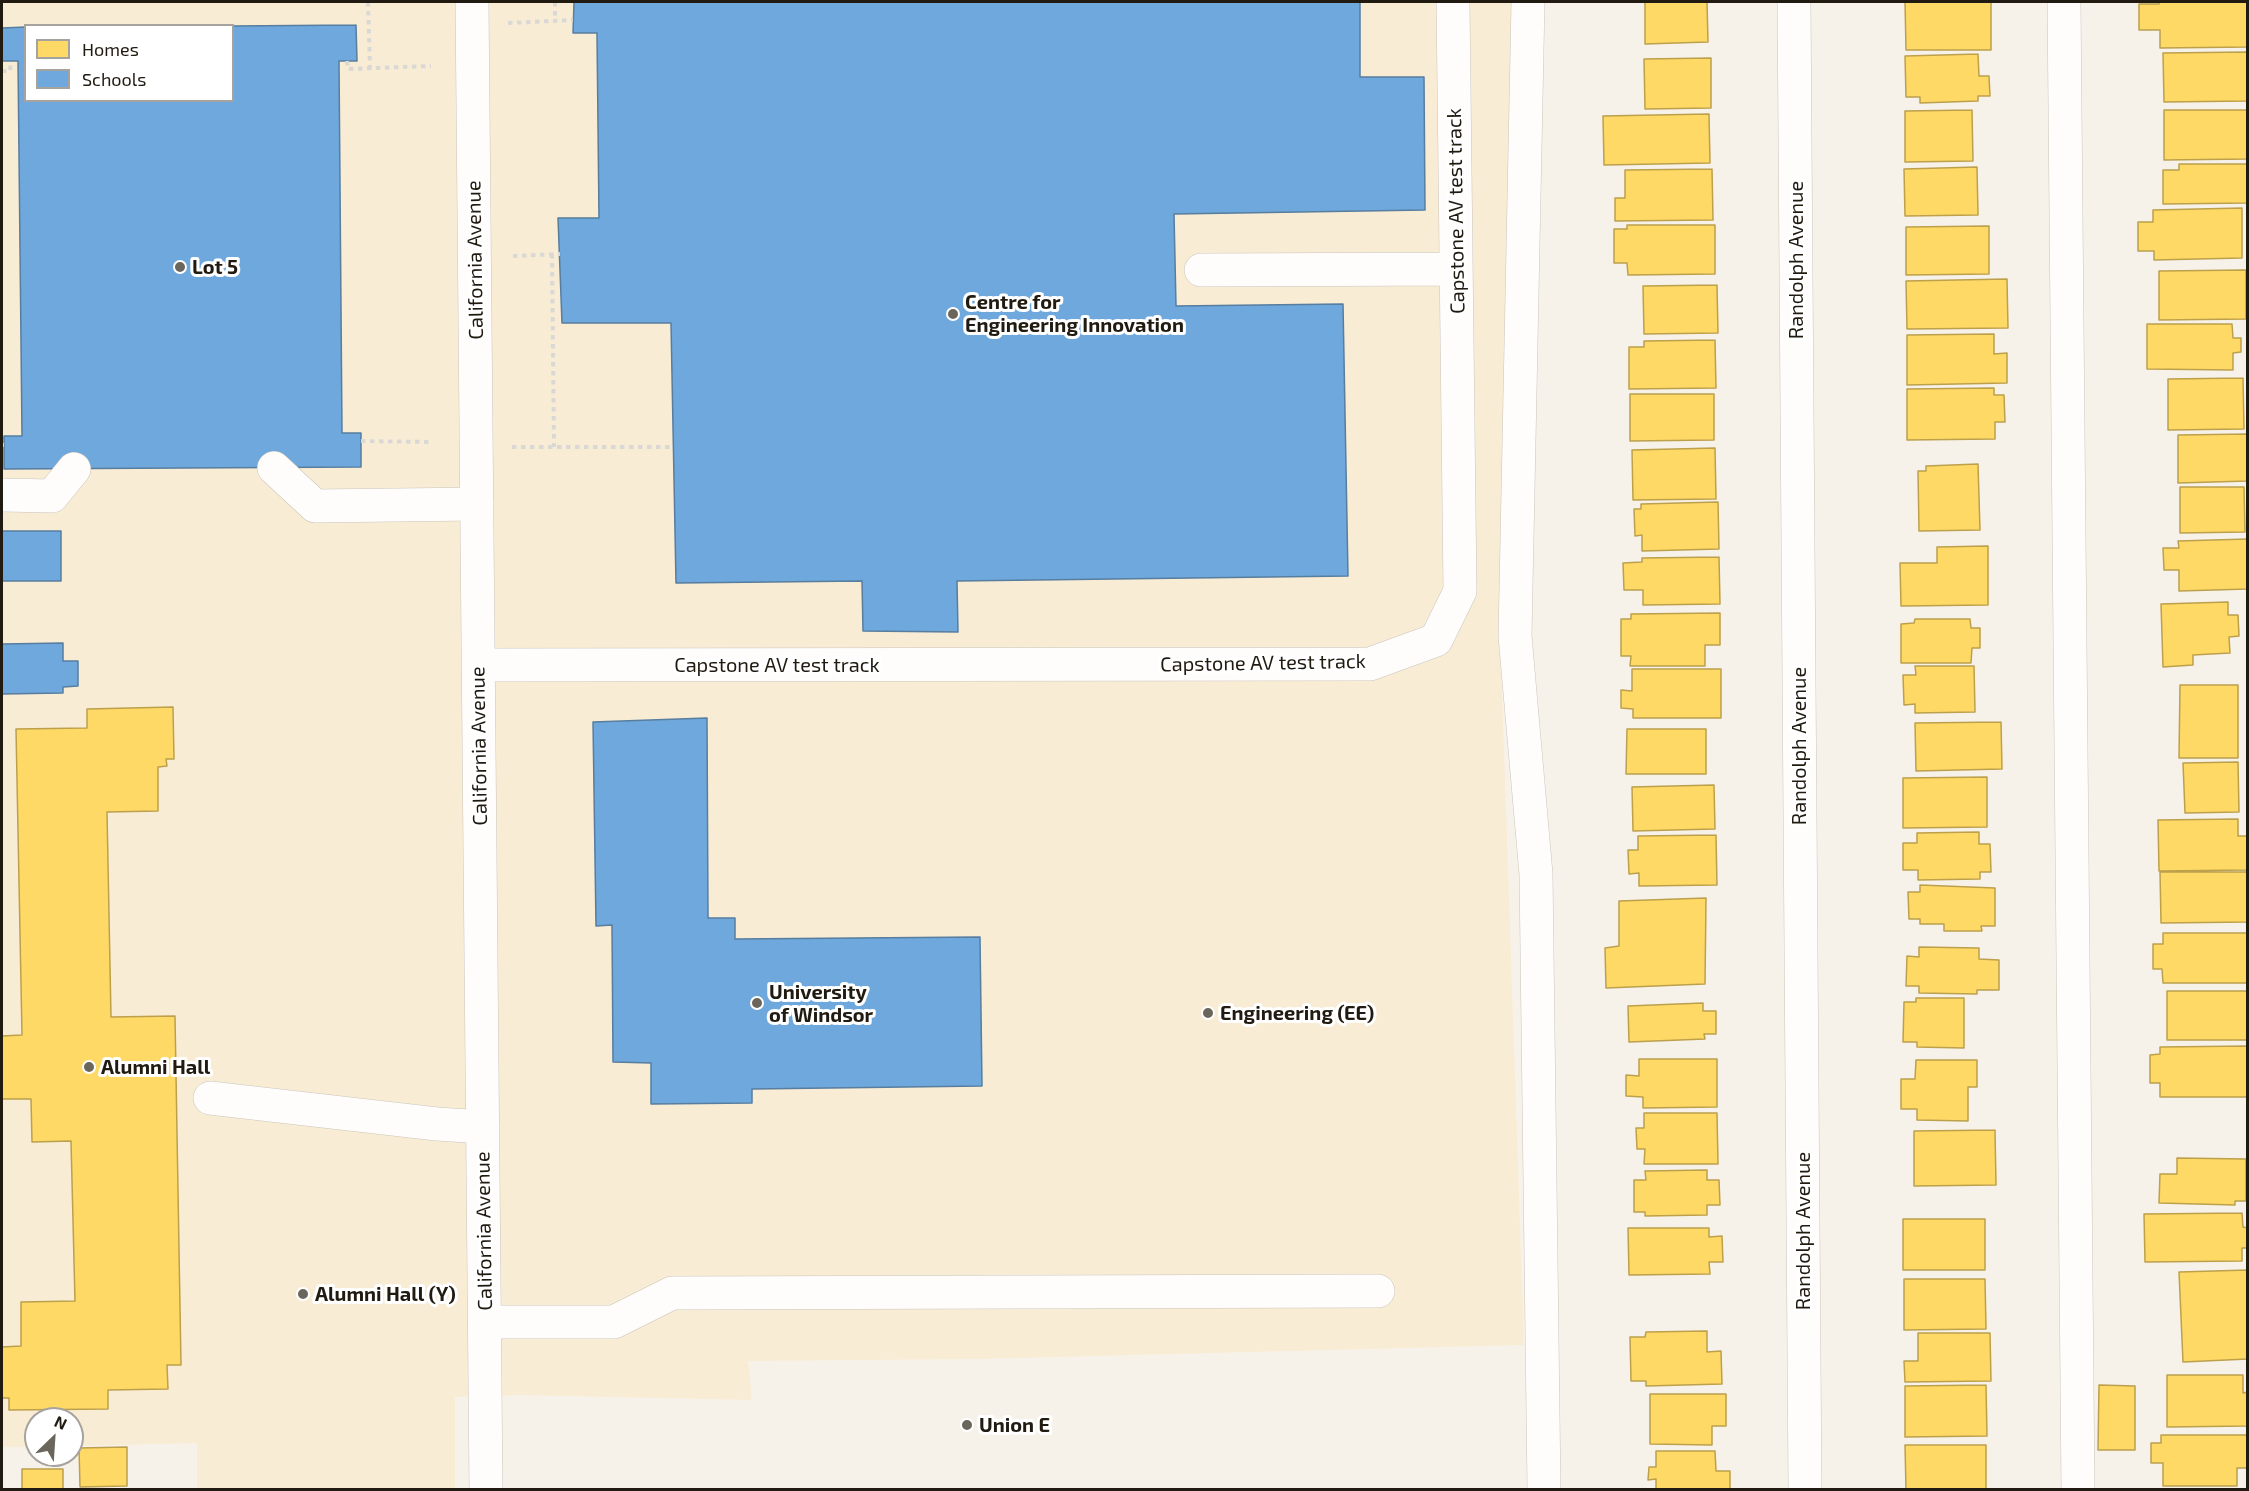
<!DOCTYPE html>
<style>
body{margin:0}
#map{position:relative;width:2249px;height:1491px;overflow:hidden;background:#f7f2e9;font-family:"Exo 2",sans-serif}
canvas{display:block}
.frame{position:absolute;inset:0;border:3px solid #201a10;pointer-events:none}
.legend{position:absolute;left:24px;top:24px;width:210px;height:78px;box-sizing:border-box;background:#fff;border:2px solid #a6a39f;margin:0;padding:8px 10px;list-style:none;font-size:18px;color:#201a10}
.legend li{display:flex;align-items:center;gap:12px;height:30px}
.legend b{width:30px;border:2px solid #a6a39f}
.north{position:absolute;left:24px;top:1407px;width:60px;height:60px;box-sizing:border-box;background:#fff;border:2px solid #a6a39f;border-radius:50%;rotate:25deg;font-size:16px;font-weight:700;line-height:24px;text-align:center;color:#201a10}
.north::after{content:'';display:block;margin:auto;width:21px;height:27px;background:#6b665c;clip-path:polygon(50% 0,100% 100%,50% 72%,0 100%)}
</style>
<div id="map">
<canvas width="2249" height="1491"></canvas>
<div class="frame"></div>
<ul class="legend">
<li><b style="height:16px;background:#ffd966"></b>Homes</li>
<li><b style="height:16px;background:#6fa8dc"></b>Schools</li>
</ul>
<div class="north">N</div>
</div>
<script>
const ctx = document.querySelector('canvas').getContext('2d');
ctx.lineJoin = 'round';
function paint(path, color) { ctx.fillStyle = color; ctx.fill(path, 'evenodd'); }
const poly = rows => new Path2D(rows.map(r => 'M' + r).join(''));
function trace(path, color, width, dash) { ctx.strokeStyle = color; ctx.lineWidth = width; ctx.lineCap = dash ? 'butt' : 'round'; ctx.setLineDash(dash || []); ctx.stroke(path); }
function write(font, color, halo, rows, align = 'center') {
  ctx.font = font + ' "Exo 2",sans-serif'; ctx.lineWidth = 6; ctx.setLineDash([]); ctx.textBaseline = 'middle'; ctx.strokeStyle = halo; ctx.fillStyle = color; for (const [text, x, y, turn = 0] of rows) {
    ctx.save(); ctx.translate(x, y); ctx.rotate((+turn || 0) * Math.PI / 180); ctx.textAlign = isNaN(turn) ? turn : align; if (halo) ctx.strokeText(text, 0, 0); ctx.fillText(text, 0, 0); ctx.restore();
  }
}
paint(poly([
 [2,2,1517,2,1501,660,1524,1345,980,1359,748,1361,752,1400,520,1395,455,1397,455,1489,197,1489,197,1443,72,1446,72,1419,36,1419,36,1447,2,1447],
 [26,26,232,26,232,100,26,100]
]), '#f9ecd5');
const homes = poly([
 [1645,2,1707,2,1708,42,1645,44,1645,2],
 [1905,2,1991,2,1991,50,1906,50,1905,2],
 [2159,2,2248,2,2248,47,2160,48,2160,30,2139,30,2139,4,2159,4,2159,2],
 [2248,52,2248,101,2164,102,2163,53,2248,52],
 [1978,54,1979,76,1989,76,1990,96,1978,96,1978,101,1920,103,1920,97,1906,97,1905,56,1978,54],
 [1711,58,1711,108,1645,109,1644,59,1711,58],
 [1972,110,1973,161,1905,162,1905,111,1972,110],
 [2164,110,2248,110,2248,159,2164,160,2164,110],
 [1709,114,1710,163,1604,165,1603,116,1709,114],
 [2179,164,2248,164,2248,203,2163,204,2163,170,2179,170,2179,164],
 [1977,167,1978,215,1905,216,1904,169,1977,167],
 [1712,169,1713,220,1615,221,1615,198,1625,198,1625,170,1712,169],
 [2242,208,2242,258,2154,260,2154,251,2138,251,2138,222,2153,222,2153,210,2242,208],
 [1627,225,1715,225,1715,274,1628,275,1627,263,1614,263,1614,229,1627,229,1627,225],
 [1989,226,1989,274,1906,275,1906,227,1989,226],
 [2246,270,2246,319,2159,320,2159,271,2246,270],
 [2007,279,2008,328,1907,329,1906,281,2007,279],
 [1717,285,1718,333,1644,334,1643,286,1717,285],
 [2147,324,2232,324,2233,338,2241,338,2241,352,2233,353,2233,370,2147,369,2147,324],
 [1994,334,1994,354,2007,353,2007,383,1907,385,1907,335,1994,334],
 [1715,340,1716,388,1629,389,1629,347,1644,347,1644,341,1715,340],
 [2243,378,2244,429,2168,430,2168,379,2243,378],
 [1994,388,1994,395,2004,395,2005,422,1995,422,1995,439,1907,440,1907,389,1994,388],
 [1630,394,1714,394,1714,440,1630,441,1630,394],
 [2248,434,2248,481,2178,483,2178,435,2248,434],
 [1715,448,1716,499,1633,500,1632,450,1715,448],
 [1978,464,1980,530,1919,531,1918,471,1926,471,1926,466,1978,464],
 [2180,487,2244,487,2245,532,2180,533,2180,487],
 [1718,502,1719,549,1642,551,1642,535,1635,536,1634,509,1641,509,1641,504,1718,502],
 [2248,539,2248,589,2179,591,2179,570,2164,570,2163,548,2179,548,2178,541,2248,539],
 [1988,546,1988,605,1901,606,1900,563,1937,563,1937,547,1988,546],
 [1719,557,1720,604,1643,605,1643,590,1624,590,1623,563,1642,562,1642,558,1719,557],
 [2228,602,2228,615,2238,615,2239,636,2229,637,2230,653,2193,655,2193,665,2163,667,2161,604,2228,602],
 [1720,613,1720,645,1705,645,1705,666,1630,666,1631,656,1621,656,1621,619,1631,619,1631,614,1720,613],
 [1915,619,1970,619,1971,628,1980,628,1980,648,1972,648,1971,663,1901,663,1901,624,1914,623,1915,619],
 [1915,666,1974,666,1975,712,1915,713,1915,704,1904,705,1903,675,1916,675,1915,666],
 [1632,669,1721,669,1721,718,1633,718,1633,709,1621,708,1621,690,1632,691,1632,669],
 [2180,685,2238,685,2238,758,2179,758,2180,685],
 [173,707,174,759,166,759,167,766,158,767,158,811,107,812,111,1017,175,1016,181,1365,167,1365,168,1389,108,1390,108,1409,9,1410,9,1398,2,1398,2,1347,21,1346,21,1302,75,1301,71,1141,32,1142,31,1099,2,1099,2,1036,22,1035,16,729,87,728,87,709,173,707],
 [2001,722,2002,769,1916,771,1915,723,2001,722],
 [1627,729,1706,729,1706,774,1626,774,1627,729],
 [2238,762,2239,812,2185,813,2183,763,2238,762],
 [1987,777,1987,827,1903,828,1903,778,1987,777],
 [1714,785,1715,829,1633,831,1632,787,1714,785],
 [2238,819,2238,836,2247,836,2248,870,2159,871,2158,820,2238,819],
 [1979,832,1979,844,1990,844,1991,872,1980,872,1980,879,1918,880,1918,870,1903,870,1903,843,1917,843,1917,833,1979,832],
 [1716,835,1717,885,1639,886,1639,873,1629,874,1628,850,1638,850,1638,836,1716,835],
 [2160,872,2248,872,2248,922,2161,923,2160,872],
 [1920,885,1995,888,1995,926,1981,926,1982,931,1944,931,1944,924,1920,924,1920,919,1909,919,1908,892,1920,892,1920,885],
 [1706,898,1705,984,1606,988,1605,948,1619,946,1619,901,1706,898],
 [2163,933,2248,933,2248,983,2163,983,2162,969,2153,969,2153,944,2163,944,2163,933],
 [1919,947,1979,948,1979,959,1999,960,1999,990,1977,990,1977,994,1919,993,1919,986,1906,986,1907,956,1919,957,1919,947],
 [2167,991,2248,991,2248,1040,2167,1040,2167,991],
 [1916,998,1964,998,1964,1048,1917,1047,1917,1042,1903,1042,1904,1002,1916,1002,1916,998],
 [1703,1003,1703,1011,1716,1011,1716,1034,1704,1034,1705,1039,1629,1042,1628,1006,1703,1003],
 [2248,1046,2248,1097,2160,1097,2160,1083,2150,1083,2150,1055,2160,1054,2160,1047,2248,1046],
 [1639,1059,1717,1059,1717,1107,1643,1108,1643,1097,1626,1096,1626,1075,1639,1076,1639,1059],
 [1916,1060,1977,1060,1977,1087,1968,1087,1968,1121,1917,1120,1917,1109,1901,1109,1901,1079,1915,1079,1916,1060],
 [1644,1113,1717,1113,1718,1164,1644,1164,1645,1149,1637,1149,1636,1128,1644,1128,1644,1113],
 [1995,1130,1996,1185,1914,1186,1914,1131,1995,1130],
 [2177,1158,2246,1159,2246,1201,2235,1201,2235,1205,2159,1203,2160,1174,2177,1174,2177,1158],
 [1707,1170,1707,1180,1719,1180,1720,1205,1707,1205,1707,1215,1645,1216,1645,1212,1634,1212,1634,1180,1646,1180,1645,1171,1707,1170],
 [2242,1213,2243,1227,2248,1228,2248,1248,2242,1248,2242,1261,2145,1262,2144,1214,2242,1213],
 [1903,1219,1985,1219,1985,1270,1903,1270,1903,1219],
 [1628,1228,1709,1228,1709,1237,1722,1236,1723,1262,1709,1262,1710,1274,1629,1275,1628,1228],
 [2248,1270,2248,1359,2183,1362,2179,1272,2248,1270],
 [1904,1279,1985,1279,1986,1329,1904,1330,1904,1279],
 [1707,1331,1707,1352,1721,1351,1722,1384,1646,1386,1646,1381,1631,1381,1630,1337,1645,1337,1646,1332,1707,1331],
 [1918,1333,1990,1333,1991,1381,1905,1382,1904,1361,1918,1361,1918,1333],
 [2167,1375,2243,1375,2243,1393,2248,1392,2248,1426,2167,1427,2167,1375],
 [1986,1385,1987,1436,1905,1437,1905,1386,1986,1385],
 [2099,1385,2135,1386,2135,1450,2098,1450,2099,1385],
 [1650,1394,1726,1394,1726,1426,1712,1426,1712,1445,1650,1444,1650,1394],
 [2161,1435,2248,1435,2248,1468,2237,1468,2237,1486,2163,1486,2163,1463,2151,1463,2151,1443,2161,1443,2161,1435],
 [1905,1445,1986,1445,1986,1490,1906,1490,1905,1445],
 [127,1447,127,1486,80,1487,79,1448,127,1447],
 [1656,1451,1715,1451,1716,1471,1730,1471,1730,1490,1656,1490,1656,1479,1648,1480,1649,1467,1656,1467,1656,1451],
 [22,1469,63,1469,63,1490,22,1490,22,1469]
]);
paint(homes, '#ffd966');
trace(homes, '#bca04c', 1.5);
const schools = poly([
 [574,2,1360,2,1360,77,1424,77,1425,210,1174,214,1176,306,1343,304,1348,576,957,581,958,632,863,631,862,581,676,583,671,323,562,323,558,218,599,218,597,33,573,33,574,2],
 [356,25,357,61,339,61,342,433,361,433,361,467,4,469,4,436,22,436,18,61,2,61,2,28,26,27,26,100,232,100,232,26,356,25],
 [2,531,61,531,61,581,2,581,2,531],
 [63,643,63,661,78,661,78,686,63,687,63,693,2,694,2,644,63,643],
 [707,718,708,918,735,918,735,939,980,937,982,1086,752,1089,752,1103,651,1104,651,1063,613,1062,612,925,596,926,593,722,707,718]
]);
paint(schools, '#6fa8dc');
trace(schools, '#577d9f', 1.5);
const minor = poly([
 [472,2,486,1490],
 [1528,2,1515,636,1536,874,1544,1490],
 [1794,2,1805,1490],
 [2064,2,2078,1490],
 [1201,270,1456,269],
 [274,468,315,506,477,504],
 [2,495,52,496,74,469],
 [478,665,1370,664,1436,640,1460,591,1453,2],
 [210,1098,437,1124,483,1127],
 [485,1322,614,1322,672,1293,1378,1291]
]);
trace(minor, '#cac5bc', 34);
trace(poly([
 [368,2,370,68],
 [555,2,555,21],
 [508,23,573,20],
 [347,61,348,69,431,66],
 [2,71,10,71,11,61],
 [552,254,554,447],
 [513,256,560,254],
 [361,441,433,442],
 [2,445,4,445],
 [512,447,673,447]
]), '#d9d8d5', 4, [4.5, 4.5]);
trace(minor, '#fefdfc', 33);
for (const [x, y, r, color] of [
 [180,267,6,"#6b665c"],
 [953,314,6,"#6b665c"],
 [757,1003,6,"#6b665c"],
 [1208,1013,6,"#6b665c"],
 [89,1067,6,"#6b665c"],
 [303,1294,6,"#6b665c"],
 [967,1425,6,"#6b665c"]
]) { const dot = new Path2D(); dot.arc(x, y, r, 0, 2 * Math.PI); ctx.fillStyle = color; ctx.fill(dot); trace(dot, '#fff', 2); }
write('20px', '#201a10', '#fff', [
 ["Capstone AV test track",1456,211,-91],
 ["California Avenue",475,260,-91],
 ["Randolph Avenue",1796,260,-90],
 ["Capstone AV test track",1263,663,-1],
 ["Capstone AV test track",777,665],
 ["California Avenue",479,746,-91],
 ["Randolph Avenue",1799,746,-90],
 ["California Avenue",484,1231,-91],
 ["Randolph Avenue",1803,1231,-90]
]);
write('bold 20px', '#201a10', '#fff', [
 ["Lot 5",192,267],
 ["Centre for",965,302],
 ["Engineering Innovation",965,325],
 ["University",769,992],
 ["of Windsor",769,1015],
 ["Engineering (EE)",1220,1013],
 ["Alumni Hall",101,1067],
 ["Alumni Hall (Y)",315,1294],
 ["Union E",979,1425]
], 'left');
</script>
